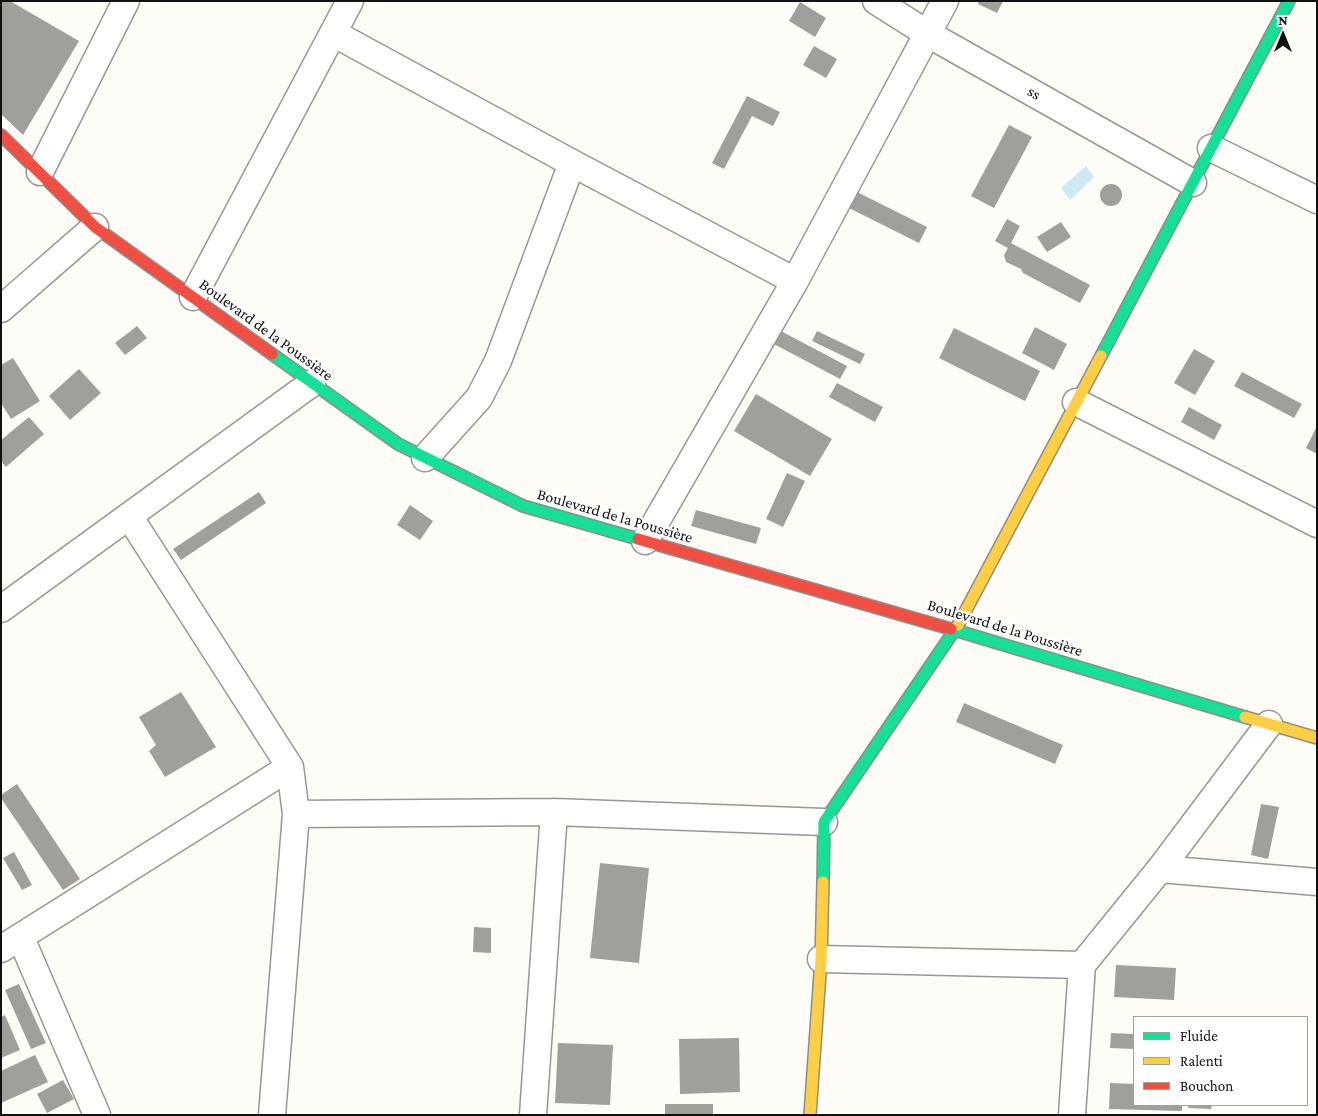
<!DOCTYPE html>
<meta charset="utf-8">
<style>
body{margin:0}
#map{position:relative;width:1318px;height:1116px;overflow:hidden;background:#fdfcf7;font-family:"Crimson Pro",serif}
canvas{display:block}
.frame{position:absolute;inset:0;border:2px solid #111;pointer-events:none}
.legend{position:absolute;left:1133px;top:1016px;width:175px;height:90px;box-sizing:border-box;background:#fff;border:1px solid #a0a0a0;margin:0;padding:6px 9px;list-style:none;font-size:15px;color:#111}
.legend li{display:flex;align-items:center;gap:10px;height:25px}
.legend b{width:25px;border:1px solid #a0a0a0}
.north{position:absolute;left:1258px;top:10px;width:50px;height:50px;-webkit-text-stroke:4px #fff;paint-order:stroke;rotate:0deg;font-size:14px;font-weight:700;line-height:20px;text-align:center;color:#111}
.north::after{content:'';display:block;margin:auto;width:18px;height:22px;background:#111;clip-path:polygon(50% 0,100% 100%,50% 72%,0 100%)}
</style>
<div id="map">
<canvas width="1318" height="1116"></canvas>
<div class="frame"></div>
<ul class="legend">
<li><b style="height:6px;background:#16e098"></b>Fluide</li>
<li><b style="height:6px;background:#ffcf43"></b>Ralenti</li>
<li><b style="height:6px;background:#f24e42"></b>Bouchon</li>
</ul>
<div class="north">N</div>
</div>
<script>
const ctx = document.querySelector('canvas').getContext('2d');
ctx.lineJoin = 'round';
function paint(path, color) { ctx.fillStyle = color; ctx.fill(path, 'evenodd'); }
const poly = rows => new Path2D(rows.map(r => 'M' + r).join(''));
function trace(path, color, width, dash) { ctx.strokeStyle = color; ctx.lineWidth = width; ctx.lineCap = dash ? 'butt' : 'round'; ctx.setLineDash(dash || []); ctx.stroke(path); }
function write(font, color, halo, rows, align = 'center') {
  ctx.font = font + ' "Crimson Pro",serif'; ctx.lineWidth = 5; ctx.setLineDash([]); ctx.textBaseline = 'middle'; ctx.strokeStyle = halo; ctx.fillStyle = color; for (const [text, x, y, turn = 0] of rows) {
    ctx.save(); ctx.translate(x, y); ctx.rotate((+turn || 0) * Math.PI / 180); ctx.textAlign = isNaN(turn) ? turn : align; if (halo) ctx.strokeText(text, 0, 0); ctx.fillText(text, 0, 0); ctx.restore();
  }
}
paint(poly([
 [1086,166,1094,177,1070,200,1061,188]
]), '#cde8f7');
paint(poly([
 [1,1,10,1,79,41,23,135,1,114],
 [979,1,1003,1,997,13,978,4],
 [800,2,826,18,815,37,789,21],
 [814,46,837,59,826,78,803,65],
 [747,96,780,112,773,126,752,116,724,169,712,163],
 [1009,125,1032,137,994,208,971,196],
 '1100 195a11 11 0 1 1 22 0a11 11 0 1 1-22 0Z',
 [853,190,927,227,919,243,845,206],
 [1007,219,1020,226,1011,243,1090,285,1080,303,1023,273,1021,269,1006,262,1004,255,1008,248,995,241],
 [1061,222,1071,237,1047,252,1037,237],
 [137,326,147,338,125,355,115,343],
 [1035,327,1067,344,1054,370,1022,353],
 [954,328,1040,371,1025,401,939,358],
 [779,330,847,366,840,379,772,343],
 [817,331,865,354,860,364,812,341],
 [1194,349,1215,361,1195,395,1174,383],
 [13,358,40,401,11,419,1,403,1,365],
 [79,369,101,393,70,420,49,396],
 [1242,372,1302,404,1294,418,1234,386],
 [837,383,883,407,875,422,829,397],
 [756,394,832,439,810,476,734,431],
 [1189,407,1222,425,1214,440,1181,422],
 [29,417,44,434,6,467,1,461,1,440],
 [1317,426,1317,454,1306,448],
 [787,473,805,481,783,527,766,519],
 [259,492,266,503,181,560,173,549],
 [410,505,433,521,420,540,397,525],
 [696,510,761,528,756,544,691,526],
 [181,692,216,747,165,777,149,751,156,745,139,717],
 [964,703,1063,745,1055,764,956,722],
 [17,784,80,879,63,890,1,798,1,795],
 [1261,804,1279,807,1268,859,1251,855],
 [14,852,32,885,22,890,3,858],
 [600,863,649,868,639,963,590,958],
 [474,927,491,928,491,953,473,952],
 [1116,965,1176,968,1174,1000,1114,997],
 [19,984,46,1043,31,1049,5,990],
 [5,1015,20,1050,1,1058,1,1017],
 [1111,1033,1134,1034,1134,1049,1110,1048],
 [739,1038,740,1092,680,1094,679,1039],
 [558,1043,613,1045,610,1105,555,1103],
 [35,1055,48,1082,1,1103,1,1071],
 [63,1080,74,1099,47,1113,37,1094],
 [1110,1083,1134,1084,1134,1105,1182,1105,1182,1111,1109,1109],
 [665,1104,713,1104,713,1115,665,1115],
 [1189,1105,1212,1105,1211,1109,1188,1108]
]), '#a19f9c');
const street = poly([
 [876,1,928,34,1193,183],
 [333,33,572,163,795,281],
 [1211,148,1317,200],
 [40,172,126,1],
 [193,297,350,1],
 [1,309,95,227],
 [1076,402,1317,524],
 [425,458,479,398,498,361,572,163],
 [129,516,290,767,296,814,272,1115],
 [645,541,795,281,945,1],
 [1,609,312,383],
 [296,814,554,812,824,822],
 [1160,869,1317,882],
 [21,938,97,1115],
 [1,949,290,767],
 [821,959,1082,965,1160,869,1269,724],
 [533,1115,554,812],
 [1072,1115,1082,965]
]);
const fast = poly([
 [272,354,398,444,523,506,638,539],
 [1101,356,1289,1],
 [951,629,1245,717],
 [823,882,824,822,958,625]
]);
const slow = poly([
 [958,625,1101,356],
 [1245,717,1317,738],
 [810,1115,821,959,823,882]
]);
const jam = poly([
 [1,135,95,227,272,354],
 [638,539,951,629]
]);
trace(street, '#979795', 29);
trace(fast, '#8e8d8b', 14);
trace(slow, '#8e8d8b', 14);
trace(jam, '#8e8d8b', 14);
trace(street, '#fffffe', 26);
trace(fast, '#16e098', 11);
trace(slow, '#ffcf43', 11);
trace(jam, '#f24e42', 11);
write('16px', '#111', '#fff', [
 ["ss",1034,93,29],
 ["Boulevard de la Poussière",266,330,36],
 ["Boulevard de la Poussière",615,516,16],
 ["Boulevard de la Poussière",1005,628,17]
]);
</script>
